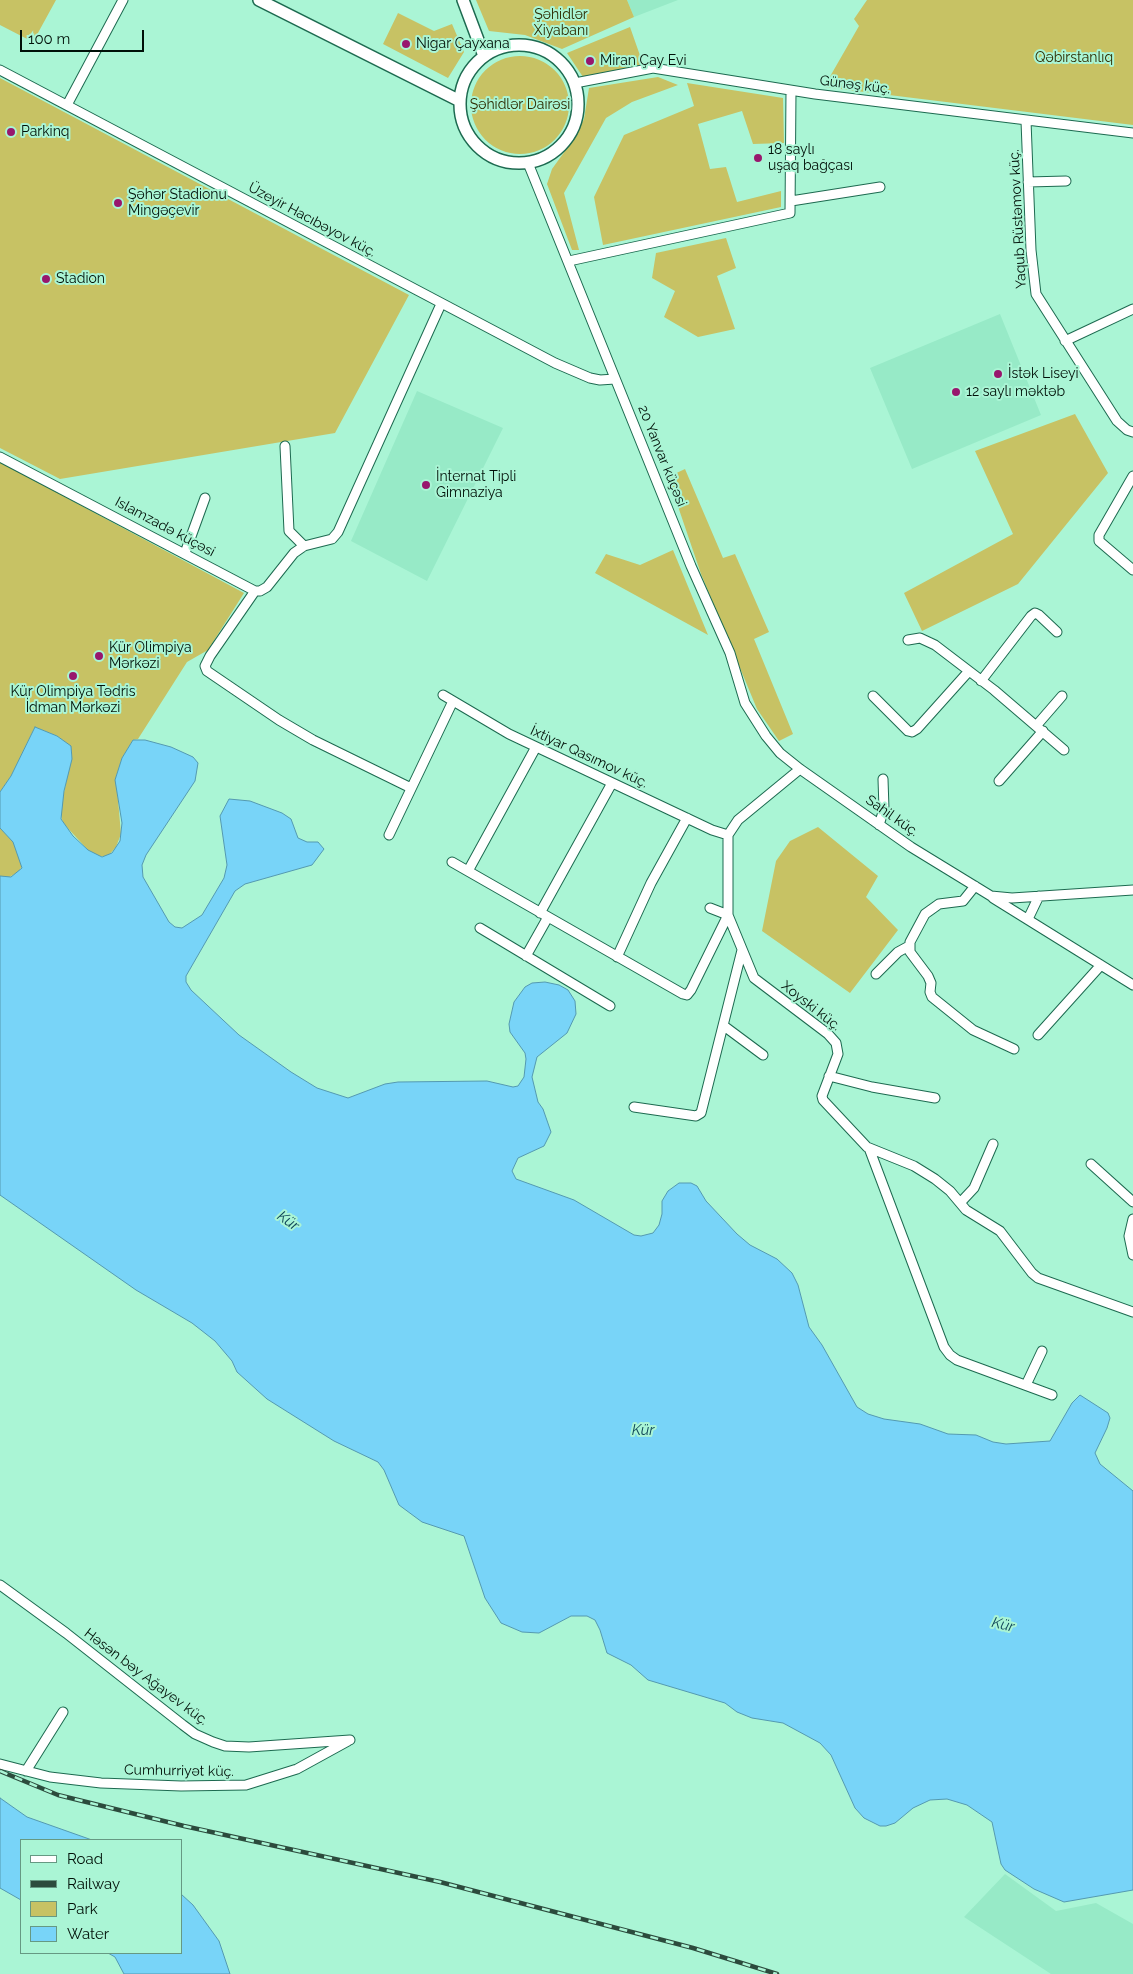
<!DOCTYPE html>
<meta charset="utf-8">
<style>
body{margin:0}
#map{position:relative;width:1133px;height:1974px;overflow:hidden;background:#aaf5d5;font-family:Raleway,sans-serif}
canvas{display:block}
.legend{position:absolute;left:20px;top:1839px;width:162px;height:115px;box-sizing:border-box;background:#aaf5d5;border:1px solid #669983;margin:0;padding:6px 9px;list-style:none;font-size:15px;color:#001008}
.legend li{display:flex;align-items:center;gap:10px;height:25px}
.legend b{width:25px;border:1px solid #669983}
.scale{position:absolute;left:20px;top:30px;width:124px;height:22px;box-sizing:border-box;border:2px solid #001008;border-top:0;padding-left:6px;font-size:15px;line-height:18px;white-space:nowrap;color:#001008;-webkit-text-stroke:4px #aaf5d5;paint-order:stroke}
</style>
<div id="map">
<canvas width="1133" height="1974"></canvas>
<ul class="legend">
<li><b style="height:6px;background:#fff"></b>Road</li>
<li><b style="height:6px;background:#2c4b3d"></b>Railway</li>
<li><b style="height:14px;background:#c7c264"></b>Park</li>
<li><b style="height:14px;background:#78d4f8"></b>Water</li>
</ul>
<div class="scale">100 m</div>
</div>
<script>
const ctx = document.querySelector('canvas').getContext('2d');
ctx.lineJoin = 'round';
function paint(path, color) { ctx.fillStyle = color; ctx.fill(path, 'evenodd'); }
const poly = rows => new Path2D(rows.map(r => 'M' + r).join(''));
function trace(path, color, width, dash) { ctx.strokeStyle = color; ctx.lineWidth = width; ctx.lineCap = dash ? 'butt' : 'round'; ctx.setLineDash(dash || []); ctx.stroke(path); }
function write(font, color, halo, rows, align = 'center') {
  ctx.font = font + ' Raleway,sans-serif'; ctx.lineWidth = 4; ctx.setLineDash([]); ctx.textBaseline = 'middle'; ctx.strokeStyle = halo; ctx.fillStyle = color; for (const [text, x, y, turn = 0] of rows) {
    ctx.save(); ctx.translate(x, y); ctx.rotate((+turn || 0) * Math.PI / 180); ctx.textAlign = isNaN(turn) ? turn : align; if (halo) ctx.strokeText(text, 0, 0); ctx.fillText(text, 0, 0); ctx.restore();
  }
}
paint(poly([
 [627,0,678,0,634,17],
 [1000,314,1041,415,912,469,870,368],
 [417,391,503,428,427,581,351,541],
 [1005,1874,1056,1911,1096,1903,1133,1924,1133,1974,1051,1974,964,1917]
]), '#97eac7');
paint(poly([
 [0,0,56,0,33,42,0,25],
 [476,0,627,0,634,17,562,49,525,35,489,31],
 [867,0,1133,0,1133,125,824,87,859,26,854,19],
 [398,13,434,31,452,24,464,52,448,78,383,44],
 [630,27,643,64,583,77,567,53],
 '471 105a49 49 0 1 1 98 0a49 49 0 1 1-98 0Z',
 [658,77,678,85,632,102,606,118,564,193,579,250,572,250,547,184,552,169,573,140,584,119,589,88],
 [0,78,409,295,335,433,60,479,0,448],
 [687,83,783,98,784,143,753,144,742,111,698,124,710,169,726,167,737,202,781,191,781,207,603,245,594,197,624,135,694,106],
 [726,238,736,268,717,276,735,329,698,337,664,317,675,291,652,278,656,253],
 [1075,414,1108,473,1018,584,922,631,904,593,1013,534,975,451],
 [0,462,244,593,208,650,187,662,138,739,133,740,122,758,116,777,121,834,116,847,108,856,98,856,88,850,63,823,60,811,72,755,70,746,57,736,35,727,11,776,0,792],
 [685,469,723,558,735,554,769,632,754,639,793,734,779,741,757,709,701,574,668,477],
 [673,550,708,635,595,573,606,554,640,565],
 [818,827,878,876,866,897,898,930,850,993,762,931,776,861,790,841],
 [0,828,13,842,22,865,19,872,7,878,0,876]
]), '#c7c264');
const water = poly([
 [35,727,57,736,71,746,72,759,64,791,61,819,73,836,88,850,102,857,112,853,120,841,122,823,115,780,122,758,133,740,145,740,171,747,193,757,198,763,195,781,146,855,142,865,143,877,169,922,175,927,182,928,202,915,224,878,227,865,220,816,229,799,250,801,282,813,291,819,298,838,307,842,318,842,324,849,312,865,245,884,235,891,186,976,186,982,191,990,239,1035,291,1072,317,1088,348,1098,385,1084,398,1082,487,1081,513,1087,518,1086,524,1077,526,1059,525,1053,510,1032,509,1024,514,1002,525,987,532,983,545,982,559,985,568,990,575,1001,576,1014,567,1033,537,1057,532,1077,538,1102,543,1109,551,1132,544,1146,518,1158,512,1171,516,1179,574,1200,634,1235,641,1236,653,1233,659,1225,662,1214,662,1201,668,1191,679,1183,691,1183,697,1186,706,1201,737,1234,750,1245,777,1259,792,1273,798,1285,809,1327,822,1345,857,1407,868,1414,884,1419,920,1424,948,1434,976,1435,993,1442,1006,1444,1050,1441,1072,1403,1080,1395,1108,1413,1110,1418,1107,1428,1095,1453,1100,1464,1133,1491,1133,1890,1064,1902,1034,1889,1005,1870,1001,1864,992,1822,967,1805,947,1799,930,1800,913,1808,895,1823,886,1826,880,1826,864,1818,855,1808,831,1755,820,1743,783,1723,752,1718,737,1712,725,1703,648,1680,631,1665,607,1653,600,1630,595,1620,587,1616,571,1616,539,1633,522,1632,501,1623,485,1598,464,1536,422,1522,399,1505,384,1470,378,1462,334,1441,267,1399,237,1372,232,1361,215,1341,192,1323,136,1290,0,1195,0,876,11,877,22,868,13,842,0,828,0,792,11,776,35,727],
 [0,1798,27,1817,92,1840,21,1840,21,1900,0,1888,0,1798],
 [181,1894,193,1905,219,1941,230,1974,124,1974,115,1957,108,1953,181,1953,181,1894]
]);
paint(water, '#78d4f8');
trace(water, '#5499b0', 1);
const minor = poly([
 [0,70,555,363,590,378,600,380,615,379],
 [575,83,653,68,815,94,1133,133],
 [67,105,123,0],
 [1026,121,1031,250,1036,294,1117,421,1127,430,1133,432],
 [528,163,691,566,730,653,745,703,766,736,780,753,800,769,911,847,991,896,1012,898,1133,890],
 [1028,182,1066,181],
 [791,201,880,187],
 [569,261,790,213,791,91],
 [1065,341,1133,309],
 [285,446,289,531,304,546],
 [0,457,255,591,260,591,267,587,294,553,304,546,332,539,338,532,441,304],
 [1133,476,1099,535,1099,541,1133,570],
 [185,553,205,498],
 [255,591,210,656,205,666,207,671,279,720,313,740,411,788],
 [908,640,920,638,935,645,994,690,1064,750],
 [981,681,1031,616,1035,613,1039,615,1057,632],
 [443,695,509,734,712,830,728,835],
 [873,696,908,731,912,732,917,729,969,671],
 [1036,726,1062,696],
 [800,769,738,820,728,835,728,915,754,978,828,1034,836,1043,838,1054,822,1096,823,1100,867,1147,914,1166,935,1179,950,1191,966,1210,1000,1231,1032,1273,1038,1278,1133,1312],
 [999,781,1043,731],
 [879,825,884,809,883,779],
 [389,835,453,701],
 [452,862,683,994,687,995,691,990,728,915,710,908],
 [468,871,536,747],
 [975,886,963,901,939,904,925,914,910,942,910,952,928,976,931,983,930,992,932,997,973,1030,1014,1049],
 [993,898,1133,985],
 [540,913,612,783],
 [1028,919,1039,896],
 [480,928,610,1006],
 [526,956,548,917],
 [617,957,651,883,687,818],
 [876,974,898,952,909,946],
 [724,1026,763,1055],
 [1038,1035,1101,965],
 [829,1076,872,1087,935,1098],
 [634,1107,696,1116,701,1113,742,950],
 [869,1148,944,1347,950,1355,957,1360,1052,1395],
 [1091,1164,1133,1202],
 [960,1203,974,1188,993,1144],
 [1133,1219,1129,1236,1133,1255],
 [1026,1385,1042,1351],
 [0,1585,66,1633,183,1725,195,1734,213,1742,225,1746,249,1747,350,1740],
 [0,1764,50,1777,101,1783,181,1786,246,1785,297,1769,348,1741],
 [26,1771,63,1712]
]);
const major = poly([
 [259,0,460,101],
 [463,0,484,56],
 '460 104a59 59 0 1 1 118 0a59 59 0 1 1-118 0Z'
]);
trace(minor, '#1d6a50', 11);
trace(major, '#1d6a50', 14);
trace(minor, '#fff', 9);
trace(major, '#fff', 11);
const rail = poly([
 [0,1771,58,1795,184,1826,440,1882,693,1948,777,1974]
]);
trace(rail, '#2c4b3d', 4.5);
trace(rail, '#aaf5d5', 2.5, [8]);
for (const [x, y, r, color] of [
 [406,44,5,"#98176d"],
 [590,61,5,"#98176d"],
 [11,132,5,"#98176d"],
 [758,158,5,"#98176d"],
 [118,203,5,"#98176d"],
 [46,279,5,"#98176d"],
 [998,374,5,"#98176d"],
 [956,392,5,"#98176d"],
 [426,485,5,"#98176d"],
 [99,656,5,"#98176d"],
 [73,676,5,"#98176d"]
]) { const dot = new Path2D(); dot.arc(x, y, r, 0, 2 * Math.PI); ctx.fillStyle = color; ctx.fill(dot); trace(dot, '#aaf5d5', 2); }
write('14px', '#2e2b00', '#aaf5d5', [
 ["Şəhidlər",561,15],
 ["Xiyabanı",561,31],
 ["Qəbirstanlıq",1074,58],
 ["Şəhidlər Dairəsi",520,105]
]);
write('14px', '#001008', '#aaf5d5', [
 ["Nigar Çayxana",416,44],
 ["Miran Çay Evi",600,61],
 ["Parkinq",21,132],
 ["18 saylı",768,150],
 ["uşaq bağçası",768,166],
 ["Şəhər Stadionu",128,195],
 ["Mingəçevir",128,211],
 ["Stadion",56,279],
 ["İstək Liseyi",1008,374],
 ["12 saylı məktəb",966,392],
 ["İnternat Tipli",436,477],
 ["Gimnaziya",436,493],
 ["Kür Olimpiya",109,648],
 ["Mərkəzi",109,664],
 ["Kür Olimpiya Tədris",73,692,"center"],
 ["İdman Mərkəzi",73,708,"center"]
], 'left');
write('14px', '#001008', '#aaf5d5', [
 ["Günəş küç.",855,85,7],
 ["Yaqub Rüstəmov küç.",1018,219,-93],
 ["Üzeyir Hacıbəyov küç.",312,220,28],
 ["20 Yanvar küçəsi",662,456,68],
 ["Islamzadə küçəsi",165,527,28],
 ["İxtiyar Qasımov küç.",589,757,25],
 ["Sahil küç.",892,816,35],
 ["Xoyski küç.",811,1006,38],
 ["Həsən bəy Ağayev küç.",146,1677,37],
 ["Cumhurriyət küç.",179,1771,1]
]);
write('italic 15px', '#0f4558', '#aaf5d5', [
 ["Kür",288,1221,35],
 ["Kür",643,1430],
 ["Kür",1003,1625,13]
]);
</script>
